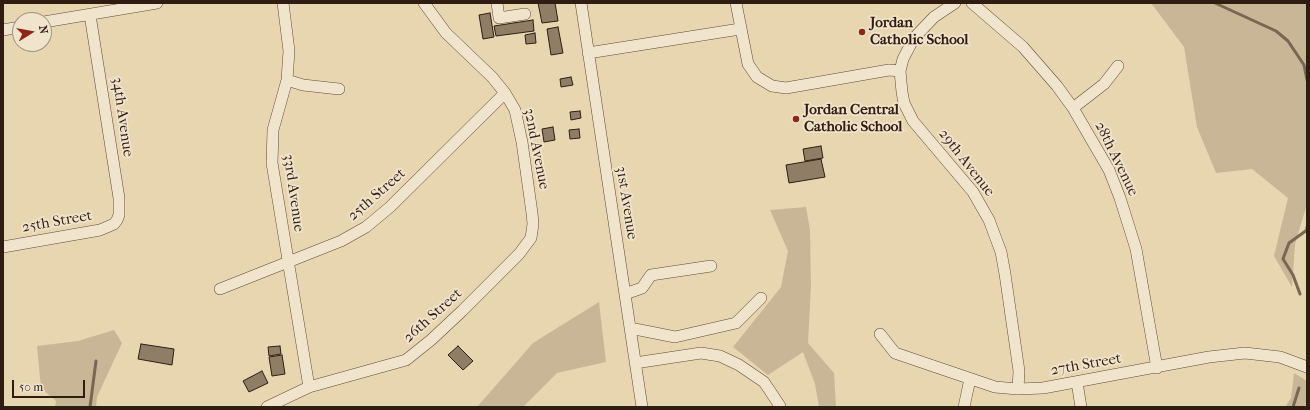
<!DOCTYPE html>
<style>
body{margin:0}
#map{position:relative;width:1310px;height:410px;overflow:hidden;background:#e8d6b1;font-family:"IM FELL French Canon",serif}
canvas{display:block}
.frame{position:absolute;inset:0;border:4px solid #311c12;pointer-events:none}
.north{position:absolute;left:12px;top:12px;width:40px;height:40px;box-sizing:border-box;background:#f0e4cc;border:1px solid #a49482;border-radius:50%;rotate:79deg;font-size:11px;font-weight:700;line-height:16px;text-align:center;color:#311c12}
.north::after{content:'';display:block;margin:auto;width:14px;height:18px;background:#8f2418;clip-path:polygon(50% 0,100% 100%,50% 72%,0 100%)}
.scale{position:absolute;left:12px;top:380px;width:73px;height:18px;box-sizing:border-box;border:2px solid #311c12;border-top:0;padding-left:5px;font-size:12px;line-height:14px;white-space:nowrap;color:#311c12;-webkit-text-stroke:3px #f0e4cc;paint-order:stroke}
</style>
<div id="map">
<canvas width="1310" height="410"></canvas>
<div class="frame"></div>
<div class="north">N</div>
<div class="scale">50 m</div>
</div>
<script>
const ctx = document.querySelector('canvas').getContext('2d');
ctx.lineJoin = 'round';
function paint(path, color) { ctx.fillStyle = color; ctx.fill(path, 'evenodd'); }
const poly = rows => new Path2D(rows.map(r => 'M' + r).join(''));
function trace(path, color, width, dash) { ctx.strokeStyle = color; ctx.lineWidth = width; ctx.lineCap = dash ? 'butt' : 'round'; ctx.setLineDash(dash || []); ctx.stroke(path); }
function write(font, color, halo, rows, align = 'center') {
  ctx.font = font + ' "IM FELL French Canon",serif'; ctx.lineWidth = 3.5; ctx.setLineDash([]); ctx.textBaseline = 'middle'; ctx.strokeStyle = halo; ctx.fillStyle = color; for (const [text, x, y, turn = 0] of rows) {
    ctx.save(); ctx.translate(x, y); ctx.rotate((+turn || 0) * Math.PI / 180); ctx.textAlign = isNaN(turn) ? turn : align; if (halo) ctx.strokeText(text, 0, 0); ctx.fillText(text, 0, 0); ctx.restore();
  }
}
paint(poly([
 [1151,3,1307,3,1307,204,1295,244,1292,287,1274,256,1288,198,1252,169,1216,173,1197,127,1184,47],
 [806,207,810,230,811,285,808,343,834,373,836,407,819,407,815,384,803,352,768,375,733,347,781,287,788,251,770,210],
 [599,302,606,362,557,373,523,407,477,407,533,343],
 [114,330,122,343,97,397,96,407,55,407,56,401,41,388,37,346,78,341],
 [1294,373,1307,381,1307,407,1285,407,1291,398]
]), '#c9b696');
trace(poly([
 [1215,3,1276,31,1288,41,1304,65,1307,80],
 [1300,294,1293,275,1283,259,1289,243,1307,230,1307,227],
 [90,407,96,361],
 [1293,407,1299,388]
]), '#7a6651', 3);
const building = poly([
 [538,3,555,3,558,21,542,23,538,3],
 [490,13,494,37,483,39,479,15,490,13],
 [533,20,534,31,496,36,494,26,533,20],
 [558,27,563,53,551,55,547,29,558,27],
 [535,33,536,43,526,44,525,35,535,33],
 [571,77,573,85,561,87,560,79,571,77],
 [580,111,581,118,571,120,570,112,580,111],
 [553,127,555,140,544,142,542,129,553,127],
 [579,129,580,138,570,139,569,130,579,129],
 [821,146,823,158,805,161,803,149,821,146],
 [821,159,825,177,789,183,786,165,821,159],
 [141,344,174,349,172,365,138,359,141,344],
 [280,346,281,354,269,356,268,347,280,346],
 [458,346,473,361,463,370,448,355,458,346],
 [282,355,285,374,272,376,269,357,282,355],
 [262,371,268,383,249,392,243,381,262,371]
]);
paint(building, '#907d65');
trace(building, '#311c12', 1);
const minor = poly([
 [283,3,289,51,287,80,273,130,272,163,309,387],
 [497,3,499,18,525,14],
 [581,3,642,407],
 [736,3,748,64,757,77,772,86,786,88,889,70,900,71],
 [955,3,934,17,914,38,903,59,900,71,902,92,904,103,913,121,973,192,989,220,1001,252,1005,274,1019,371,1018,389],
 [972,3,1023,47,1057,86,1073,108,1109,170,1120,198,1136,249,1157,368],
 [44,22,157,3],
 [3,30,20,27],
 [588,53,740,29],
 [287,80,303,85,339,89],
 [1073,108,1104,84,1118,66],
 [3,247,100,230,114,224,117,220,119,215,119,198,90,15],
 [220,289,341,241,366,227,390,207,505,93],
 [625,294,642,288,651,275,711,266],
 [630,328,675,337,736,323,761,298],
 [880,334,895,353,995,387,1018,389,1043,388,1209,357,1245,353,1280,357,1307,367],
 [635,363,701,353,720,356,739,365,764,382,780,406],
 [1077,382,1081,407],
 [267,407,309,387,406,360,431,340,462,311,519,254,531,238,533,224,532,213,522,142,515,110,505,93,492,77,446,33,424,3],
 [964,407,970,379]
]);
trace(minor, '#5f4a3a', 12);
trace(minor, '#f0e4cc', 11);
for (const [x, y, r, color] of [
 [862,32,4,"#8f2418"],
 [796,119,4,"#8f2418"]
]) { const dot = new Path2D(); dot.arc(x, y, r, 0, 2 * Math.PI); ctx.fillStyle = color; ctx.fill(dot); trace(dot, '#f0e4cc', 1.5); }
write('bold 15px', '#311c12', '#f0e4cc', [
 ["Jordan",870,23],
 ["Catholic School",870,40],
 ["Jordan Central",804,110],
 ["Catholic School",804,127]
], 'left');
write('15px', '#311c12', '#f0e4cc', [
 ["34th Avenue",122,117,82],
 ["32nd Avenue",536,149,79],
 ["28th Avenue",1116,159,64],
 ["29th Avenue",966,163,52],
 ["33rd Avenue",293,193,82],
 ["25th Street",377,195,-41],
 ["31st Avenue",626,203,81],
 ["25th Street",57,222,-10],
 ["26th Street",433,316,-42],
 ["27th Street",1086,365,-10]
]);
</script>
